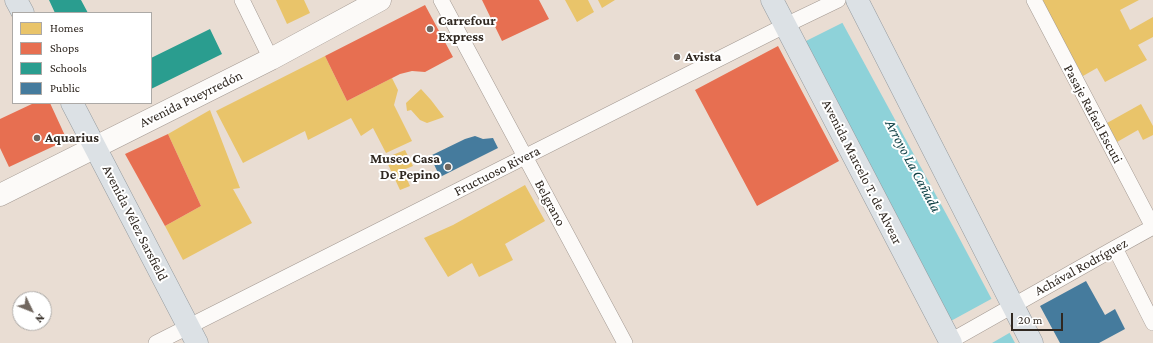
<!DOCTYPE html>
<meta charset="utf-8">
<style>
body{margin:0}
#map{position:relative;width:1153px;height:343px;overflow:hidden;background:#e9ddd3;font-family:"Crimson Pro",serif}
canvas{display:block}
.legend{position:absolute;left:12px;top:12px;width:140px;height:92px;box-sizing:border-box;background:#fff;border:1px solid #aca9a6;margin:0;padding:5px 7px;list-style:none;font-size:12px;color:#302821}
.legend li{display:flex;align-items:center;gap:8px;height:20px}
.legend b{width:20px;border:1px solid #aca9a6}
.north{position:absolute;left:12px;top:291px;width:40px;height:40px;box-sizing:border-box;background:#fff;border:1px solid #aca9a6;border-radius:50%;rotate:133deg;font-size:11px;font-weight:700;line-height:16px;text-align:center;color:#302821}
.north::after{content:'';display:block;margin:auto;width:14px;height:18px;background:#71675f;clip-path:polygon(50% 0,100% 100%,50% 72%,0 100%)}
.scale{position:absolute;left:1011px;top:313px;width:52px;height:18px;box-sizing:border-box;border:2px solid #302821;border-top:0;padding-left:5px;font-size:12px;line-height:14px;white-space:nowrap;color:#302821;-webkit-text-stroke:3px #fff;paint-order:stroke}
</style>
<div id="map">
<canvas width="1153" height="343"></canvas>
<ul class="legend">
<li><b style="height:11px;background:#e9c46a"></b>Homes</li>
<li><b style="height:11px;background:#e76f51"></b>Shops</li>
<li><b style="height:11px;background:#2a9d8f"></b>Schools</li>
<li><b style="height:11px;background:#457b9d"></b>Public</li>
</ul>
<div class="north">N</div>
<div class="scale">20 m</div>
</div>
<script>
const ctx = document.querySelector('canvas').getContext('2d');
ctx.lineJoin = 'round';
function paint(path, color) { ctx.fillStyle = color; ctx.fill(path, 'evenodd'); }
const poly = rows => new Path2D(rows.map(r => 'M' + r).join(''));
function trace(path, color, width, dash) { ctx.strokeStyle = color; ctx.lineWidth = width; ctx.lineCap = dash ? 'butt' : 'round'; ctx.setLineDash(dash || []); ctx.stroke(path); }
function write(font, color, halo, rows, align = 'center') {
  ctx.font = font + ' "Crimson Pro",serif'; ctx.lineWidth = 4; ctx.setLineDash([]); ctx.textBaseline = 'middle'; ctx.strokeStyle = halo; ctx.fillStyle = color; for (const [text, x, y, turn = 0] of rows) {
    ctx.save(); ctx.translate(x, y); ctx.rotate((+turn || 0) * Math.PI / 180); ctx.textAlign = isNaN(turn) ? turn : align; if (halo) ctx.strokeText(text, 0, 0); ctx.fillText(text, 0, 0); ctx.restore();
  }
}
paint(poly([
 [782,0,830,0,956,232,1015,343,963,343]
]), '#8ed2d9');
paint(poly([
 [780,0,832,0,844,22,802,43],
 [993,298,1011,332,992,343,960,343,949,322]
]), '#e9ddd3');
paint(poly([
 [276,0,304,0,310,13,287,24],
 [565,0,588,0,594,12,577,22],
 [598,0,615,0,602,8],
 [1039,0,1139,0,1120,10,1130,30,1153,17,1153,37,1138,45,1147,60,1105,82,1097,68,1083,76],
 [325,56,347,101,392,78,398,90,394,105,412,141,386,153,373,128,361,136,351,118,308,140,305,131,243,163,216,111],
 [421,89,431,100,444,117,427,123,420,120,411,110,407,111,406,103],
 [1141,104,1153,126,1153,135,1143,140,1138,130,1117,142,1107,123],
 [210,110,240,188,233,189,252,223,183,260,165,226,201,206,168,134],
 [405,150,413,166,403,170,410,186,400,190,385,158],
 [525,185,545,221,505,244,513,260,479,277,472,263,448,277,424,238,453,225]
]), '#e9c46a');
paint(poly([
 [482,0,539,0,549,19,502,41],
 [425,5,453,57,425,72,412,71,400,74,347,101,325,56],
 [778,46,839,161,757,206,695,90],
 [34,103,50,103,67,140,9,167,0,148,0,119],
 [168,134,201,206,165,226,125,154]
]), '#e76f51');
paint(poly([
 [49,0,81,0,88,13,55,13],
 [210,29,222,54,151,89,151,58]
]), '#2a9d8f');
paint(poly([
 [475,136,483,139,493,138,498,148,440,177,430,156,465,139],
 [1086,281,1105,315,1115,309,1125,329,1099,343,1060,343,1040,306]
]), '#457b9d');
const minor = poly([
 [242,0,271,59],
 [441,0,625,343],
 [1034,0,1153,227],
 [1115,248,1153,323],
 [156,343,786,25,838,0],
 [947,343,1115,248,1153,227]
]);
const secondary = poly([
 [0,195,271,59,380,0]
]);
const primary = poly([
 [16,0,23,13],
 [772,0,951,343],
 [857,0,1032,343],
 [72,103,197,343]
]);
trace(minor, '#a39992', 16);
trace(secondary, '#a39992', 23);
trace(primary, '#959b9f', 23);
trace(minor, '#fcfaf8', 15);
trace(secondary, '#fcfaf8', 22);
trace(primary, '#dce1e5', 22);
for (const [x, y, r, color] of [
 [430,29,4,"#71675f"],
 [677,57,4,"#71675f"],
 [37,138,4,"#71675f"],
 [448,167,4,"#71675f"]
]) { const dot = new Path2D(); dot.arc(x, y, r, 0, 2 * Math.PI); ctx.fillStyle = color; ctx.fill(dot); trace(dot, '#fff', 1.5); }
write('bold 14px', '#302821', '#fff', [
 ["Carrefour",438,21],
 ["Express",438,37],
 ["Avista",685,57],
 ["Aquarius",45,138],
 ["Museo Casa",440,159,"right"],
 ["De Pepino",440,175,"right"]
], 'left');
write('14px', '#302821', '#fff', [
 ["Avenida Pueyrredón",191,99,-26],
 ["Pasaje Rafael Escuti",1093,114,62],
 ["Fructuoso Rivera",497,171,-27],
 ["Avenida Marcelo T. de Alvear",862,172,63],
 ["Belgrano",550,203,62],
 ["Avenida Vélez Sarsfield",135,223,63],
 ["Achával Rodríguez",1081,267,-29]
]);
write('italic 15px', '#104146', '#fff', [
 ["Arroyo La Cañada",913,166,62]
]);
</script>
